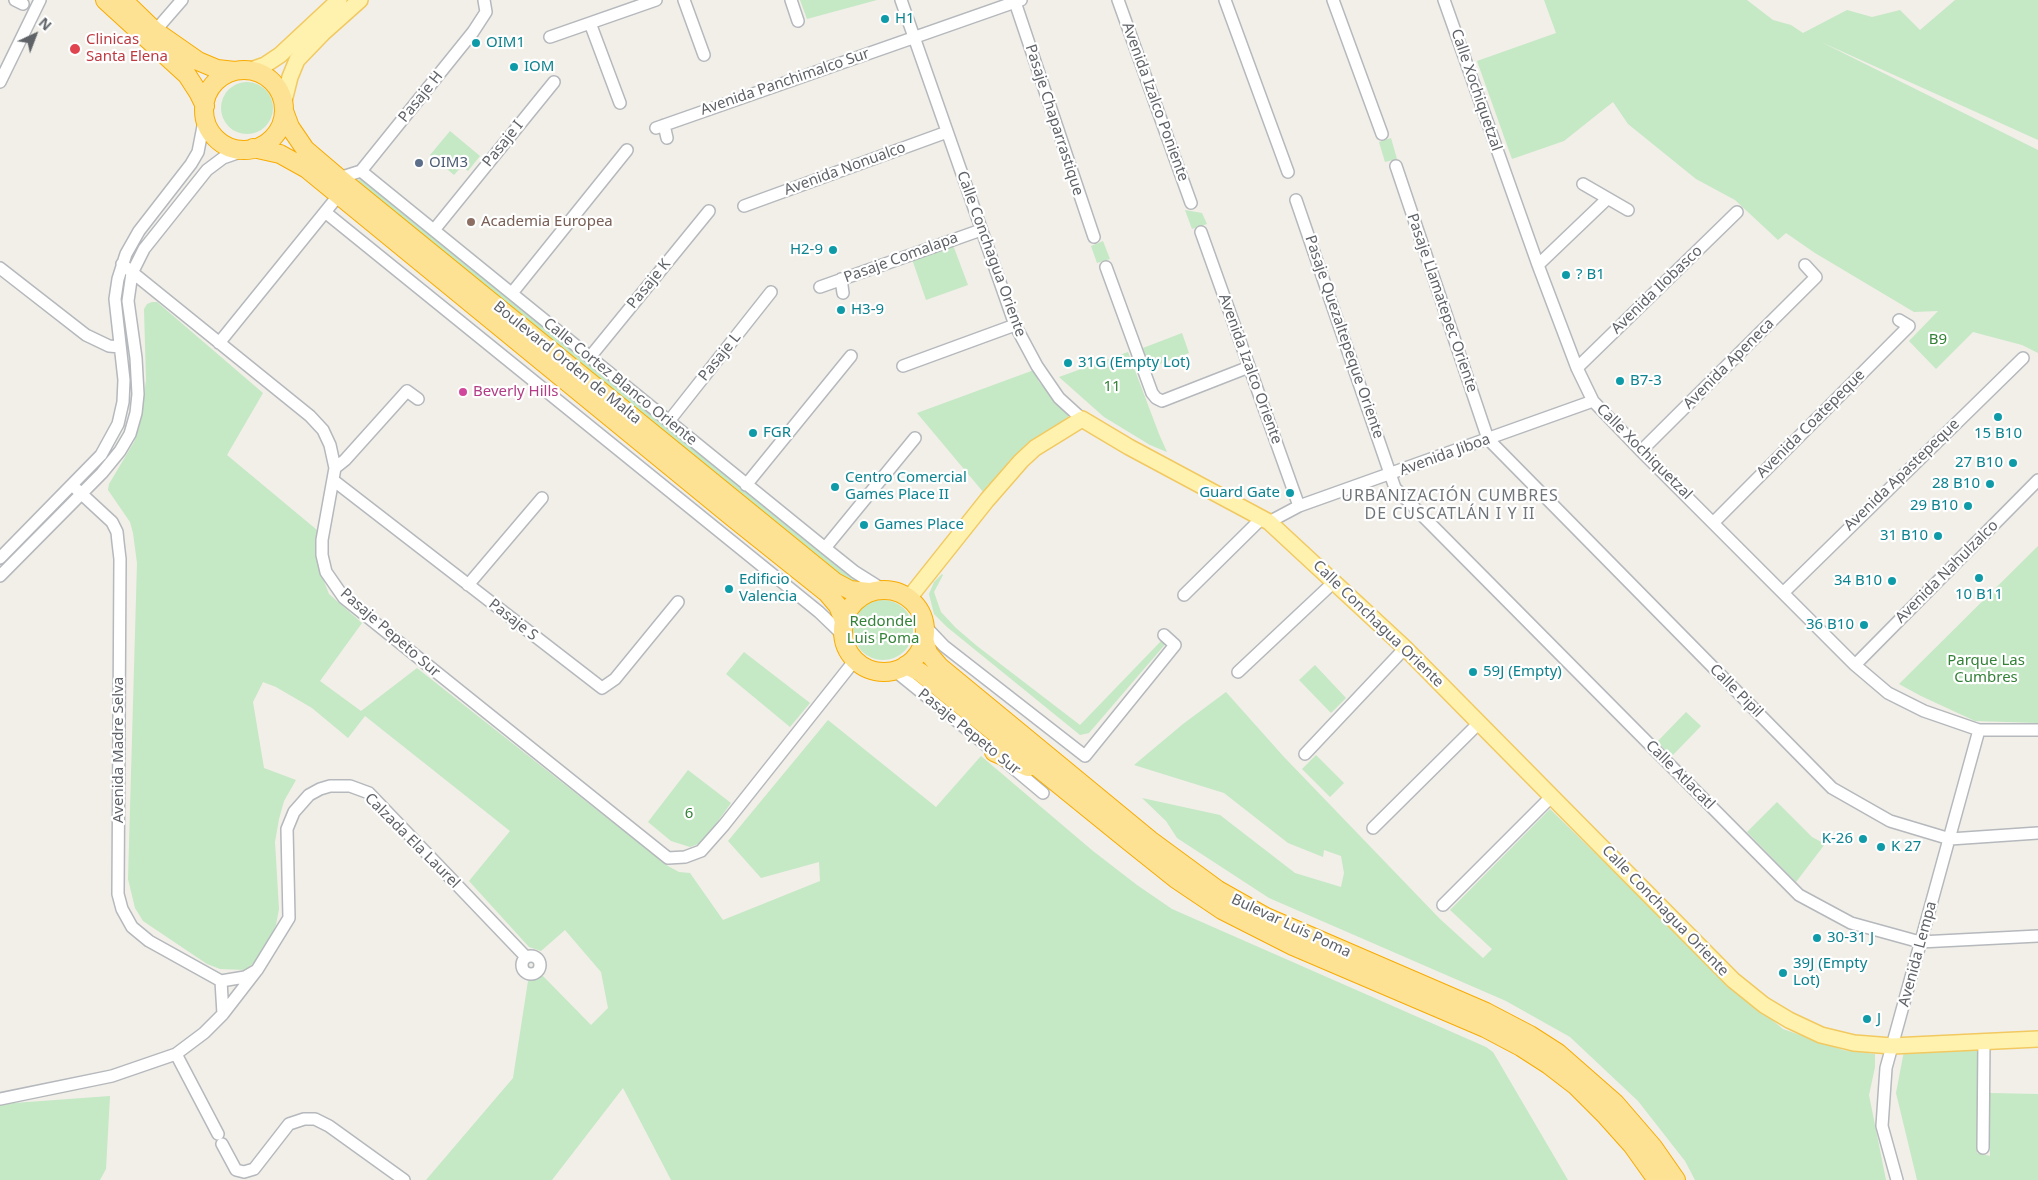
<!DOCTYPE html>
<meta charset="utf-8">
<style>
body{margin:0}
#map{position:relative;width:2038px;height:1180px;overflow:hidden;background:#f1efe8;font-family:"Noto Sans",sans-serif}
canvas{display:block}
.north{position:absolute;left:10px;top:10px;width:50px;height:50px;-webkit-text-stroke:4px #fff;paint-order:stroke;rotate:43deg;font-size:14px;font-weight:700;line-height:20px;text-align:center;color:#5f6368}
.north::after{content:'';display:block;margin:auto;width:18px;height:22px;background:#5f6368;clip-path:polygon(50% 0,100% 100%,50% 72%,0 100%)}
</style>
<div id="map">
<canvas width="2038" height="1180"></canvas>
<div class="north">N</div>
</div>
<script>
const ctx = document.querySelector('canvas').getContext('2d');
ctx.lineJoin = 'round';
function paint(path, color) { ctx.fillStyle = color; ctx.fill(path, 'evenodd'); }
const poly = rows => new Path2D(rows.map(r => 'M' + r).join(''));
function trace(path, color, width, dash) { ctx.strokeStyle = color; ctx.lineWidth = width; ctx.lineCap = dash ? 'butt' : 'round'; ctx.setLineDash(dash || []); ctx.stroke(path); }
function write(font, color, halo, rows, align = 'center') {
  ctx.font = font + ' "Noto Sans",sans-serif'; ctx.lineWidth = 4.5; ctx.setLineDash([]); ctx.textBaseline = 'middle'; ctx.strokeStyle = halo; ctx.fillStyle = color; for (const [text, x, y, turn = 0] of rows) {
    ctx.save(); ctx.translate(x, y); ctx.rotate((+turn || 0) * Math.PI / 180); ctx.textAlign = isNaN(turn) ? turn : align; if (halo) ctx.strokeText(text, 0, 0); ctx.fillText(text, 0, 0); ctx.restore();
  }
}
paint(poly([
 [800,0,877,0,807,19],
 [1544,0,1747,0,1773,20,1791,25,1803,33,1847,10,1872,17,1900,10,1920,30,1955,0,2038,0,2038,140,1821,42,2038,150,2038,353,2022,345,1973,332,1936,369,1909,341,1938,311,1914,312,1815,253,1786,233,1778,240,1735,200,1696,179,1628,124,1613,102,1564,141,1512,159,1477,61,1556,33],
 '221 108a26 26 0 1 1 52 0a26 26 0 1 1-52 0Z',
 [450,131,480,156,468,171,462,166,454,175,430,155],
 [1391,138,1397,159,1385,162,1379,142],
 [363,175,866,583,848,580,357,182],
 [1185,210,1202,213,1207,224,1192,229],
 [1103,241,1110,259,1097,263,1091,246],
 [953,245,968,285,926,300,912,259],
 [152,302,157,302,263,393,227,455,317,530,317,554,320,571,329,594,362,623,320,681,361,711,417,668,668,866,679,872,690,873,723,920,820,881,819,862,761,878,728,841,828,720,936,807,981,756,1093,851,1137,885,1172,909,1486,1047,1493,1052,1568,1180,671,1180,623,1088,552,1180,426,1180,513,1078,528,981,543,976,591,1025,608,1008,601,972,565,930,541,951,529,947,469,881,510,831,365,716,348,738,312,708,276,687,263,682,253,702,264,768,296,780,284,801,279,819,275,842,279,909,276,925,267,944,259,958,246,970,220,969,207,964,143,921,135,908,128,879,137,563,133,533,130,522,108,490,109,484,134,442,140,424,146,380,144,309,147,304],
 [1182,333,1189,353,1149,368,1143,348],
 [1128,352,1159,434,1167,452,1150,445,1104,417,1059,377],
 [1034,370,1039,382,1068,414,1068,419,1039,437,1010,460,984,493,917,413],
 [2038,546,2038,723,1975,721,1921,696,1899,684],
 [942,574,943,575,934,592,941,612,956,628,977,646,1080,725,1162,640,1168,641,1089,733,1080,735,947,627,934,614,929,594,934,582],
 '853 630a30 30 0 1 1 60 0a30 30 0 1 1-60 0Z',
 [744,652,810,703,790,727,726,674],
 [1315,665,1346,698,1331,713,1299,680],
 [1226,692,1284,757,1440,919,1483,958,1492,949,1450,910,1550,809,1729,984,1783,1029,1843,1050,1875,1054,1875,1067,1869,1095,1886,1180,1695,1180,1685,1161,1638,1101,1570,1037,1506,1001,1269,898,1177,838,1166,821,1142,798,1220,815,1295,873,1341,887,1344,873,1341,856,1324,850,1323,857,1288,843,1224,793,1134,765,1183,724],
 [1686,712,1701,726,1672,756,1657,742],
 [1316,755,1344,783,1330,797,1302,769],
 [688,770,731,803,708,835,701,843,690,847,671,841,648,822],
 [1777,802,1812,837,1825,844,1796,882,1747,832],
 [1978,1047,1977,1153,1990,1156,1990,1093,2038,1094,2038,1180,1917,1180,1896,1093,1904,1051],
 [110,1096,106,1169,100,1180,0,1180,0,1104]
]), '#c5e8c5');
const minor = poly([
 [15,0,23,4],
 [684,0,704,55],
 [791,0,798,21],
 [901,0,1015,325,1037,366,1059,398,1082,419],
 [1118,0,1191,203],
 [1225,0,1288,172],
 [1333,0,1382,134],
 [1444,0,1538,265,1577,368,1593,401,1641,451,1855,665,1888,693,1924,711,1979,730,2038,730],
 [1015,2,1094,237],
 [590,23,620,103],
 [155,31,182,0],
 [550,37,656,0],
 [0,82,40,0],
 [664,125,667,138],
 [656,128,1021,0],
 [1396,166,1488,439,1832,788,1890,821,1950,839,2038,833],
 [361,171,825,548,855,572,882,589],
 [339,178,361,171,473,32,486,12,484,0],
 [1583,184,1628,210],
 [1296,200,1395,488,1799,895,1851,923,1920,942,2038,936],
 [744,206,947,132],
 [325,212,819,612,843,635],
 [434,230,554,82],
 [1201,232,1299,506],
 [122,264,310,416,323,430,330,445,335,468,322,540,322,555,326,572,344,598,668,858,685,857,701,851,724,825,855,660],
 [1538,265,1607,199],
 [1106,267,1152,393,1156,398,1162,401,1249,367],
 [0,268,86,335,109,346,120,347],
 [841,279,843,293],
 [820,287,981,230],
 [512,293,627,150],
 [219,343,338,196],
 [590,357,709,211],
 [903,366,1015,325],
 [1577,368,1737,212],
 [669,421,771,292],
 [1641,451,1816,277,1805,265],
 [335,468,345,460,407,391,418,399],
 [333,480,602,688,615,679,678,602],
 [72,485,112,522,117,532,118,542,120,559,118,894,122,909,132,927,149,941,221,981,245,977,257,970],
 [746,485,851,356],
 [1269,522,1299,506,1593,401],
 [1714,522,1909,326,1899,320],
 [825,548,915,438],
 [0,558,101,455,118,424,123,402,124,380,115,299,118,279,126,254,139,231,191,164,198,152,205,116],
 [0,576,102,473,120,451,130,434,136,413,138,394,136,358,128,301,132,273,144,249,207,170,223,158,249,149],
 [468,585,542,498],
 [1783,593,2023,358],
 [1184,595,1262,518],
 [925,626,944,646,1085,756,1175,645,1164,635],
 [1855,665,2038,480],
 [894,670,968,730,1043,793],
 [1238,672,1335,581],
 [1305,754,1405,648],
 [1373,828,1479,723],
 [1443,905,1552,796],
 '522 965a9 9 0 1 1 18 0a9 9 0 1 1-18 0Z',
 [223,1014,257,970,289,918,287,829,294,812,309,795,320,789,330,786,350,786,369,793,526,957],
 [176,1054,218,1134],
 [0,1099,112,1076,176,1054,204,1033,223,1014,221,981],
 [222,1144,236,1170,244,1172,254,1169,289,1124,304,1119,315,1119,329,1126,404,1180],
 [1983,1148,1984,1041],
 [1897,1180,1882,1126,1886,1068,1979,730]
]);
const major = poly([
 [248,71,265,65,280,55,339,0],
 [283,105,290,77,297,60,323,33,360,0],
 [909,598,987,500,1021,461,1035,448,1082,419,1129,447,1269,522,1405,648,1733,980,1764,1005,1789,1020,1821,1035,1854,1043,1892,1046,2038,1039]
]);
const highway = poly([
 [105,0,187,75,198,92,205,106],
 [123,0,155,31,198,61,217,69,235,71],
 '204 110a40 40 0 1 1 80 0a40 40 0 1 1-80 0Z',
 [284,111,290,127,305,149,339,178,835,582,850,590,869,592],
 [253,148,280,154,307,169,732,517,827,593,838,606,844,621],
 '843 631a41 41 0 1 1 82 0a41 41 0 1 1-82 0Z',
 [924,639,928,653,940,667,1150,840,1218,890,1266,917,1486,1012,1530,1035,1558,1053,1615,1103,1653,1147,1676,1180],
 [906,665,920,672,930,680,1126,839,1176,879,1222,910,1293,946,1485,1028,1521,1047,1549,1065,1575,1085,1606,1116,1632,1145,1657,1180],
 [994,752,1028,767]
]);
trace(minor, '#b5b8bc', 14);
trace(major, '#f2c960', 18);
trace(highway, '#f9ab00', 20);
trace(minor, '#fff', 11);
trace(major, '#fff2af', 15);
trace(highway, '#fde293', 18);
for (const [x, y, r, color] of [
 [885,19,5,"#0f9aa8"],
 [476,43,5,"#0f9aa8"],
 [75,49,6,"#e0444e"],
 [514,67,5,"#0f9aa8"],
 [419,163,5,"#5c6f8a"],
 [471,222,5,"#8d6e63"],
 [833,250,5,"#0f9aa8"],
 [1566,275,5,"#0f9aa8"],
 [841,310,5,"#0f9aa8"],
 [1068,363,5,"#0f9aa8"],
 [1620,381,5,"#0f9aa8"],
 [463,392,5,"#d1479c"],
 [1998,417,5,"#0f9aa8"],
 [753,433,5,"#0f9aa8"],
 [2013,463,5,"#0f9aa8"],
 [1990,484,5,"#0f9aa8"],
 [835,487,5,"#0f9aa8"],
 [1290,493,5,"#0f9aa8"],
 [1968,506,5,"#0f9aa8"],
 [864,525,5,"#0f9aa8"],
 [1938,536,5,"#0f9aa8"],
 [1979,578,5,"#0f9aa8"],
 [1892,581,5,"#0f9aa8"],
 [729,589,5,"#0f9aa8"],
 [1864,625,5,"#0f9aa8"],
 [1473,672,5,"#0f9aa8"],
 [1863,839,5,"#0f9aa8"],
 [1881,847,5,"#0f9aa8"],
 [1817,938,5,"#0f9aa8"],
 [1783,973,5,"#0f9aa8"],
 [1867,1019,5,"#0f9aa8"]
]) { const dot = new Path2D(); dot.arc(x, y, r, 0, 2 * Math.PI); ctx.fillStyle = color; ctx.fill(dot); trace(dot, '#fff', 2); }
write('15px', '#0d838f', '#fff', [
 ["H1",895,19],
 ["OIM1",486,43],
 ["IOM",524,67],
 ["H2-9",823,250,"right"],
 ["? B1",1576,275],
 ["H3-9",851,310],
 ["31G (Empty Lot)",1078,363],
 ["B7-3",1630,381],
 ["FGR",763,433],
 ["15 B10",1998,434,"center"],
 ["27 B10",2003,463,"right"],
 ["Centro Comercial",845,478],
 ["Games Place II",845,495],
 ["28 B10",1980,484,"right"],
 ["Guard Gate",1280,493,"right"],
 ["29 B10",1958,506,"right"],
 ["Games Place",874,525],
 ["31 B10",1928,536,"right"],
 ["Edificio",739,580],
 ["Valencia",739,597],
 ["34 B10",1882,581,"right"],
 ["10 B11",1979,595,"center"],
 ["36 B10",1854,625,"right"],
 ["59J (Empty)",1483,672],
 ["K-26",1853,839,"right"],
 ["K 27",1891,847],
 ["30-31 J",1827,938],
 ["39J (Empty",1793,964],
 ["Lot)",1793,981],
 ["J",1877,1019]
], 'left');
write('15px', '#be3a42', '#fff', [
 ["Clinicas",86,40],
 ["Santa Elena",86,57]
], 'left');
write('15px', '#5f6368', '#fff', [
 ["Avenida Panchimalco Sur",785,82,-19],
 ["Calle Xochiquetzal",1476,90,71],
 ["Pasaje H",421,97,-51],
 ["Avenida Izalco Poniente",1155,102,70],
 ["Pasaje Chaparrastique",1054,120,72],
 ["Pasaje I",503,144,-51],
 ["Avenida Nonualco",845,169,-20],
 ["Calle Conchagua Oriente",991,254,70],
 ["Pasaje Comalapa",901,258,-20],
 ["Pasaje K",649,284,-51],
 ["Avenida Ilobasco",1657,290,-44],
 ["Pasaje Llamatepec Oriente",1442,303,71],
 ["Pasaje Quezaltepeque Oriente",1344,337,71],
 ["Pasaje L",720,357,-51],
 ["Boulevard Orden de Malta",567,363,39],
 ["Avenida Apeneca",1729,364,-45],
 ["Avenida Izalco Oriente",1250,369,70],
 ["Calle Cortez Blanco Oriente",620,382,39],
 ["Avenida Coatepeque",1811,424,-45],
 ["Calle Xochiquetzal",1644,452,45],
 ["Avenida Jiboa",1445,455,-20],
 ["Avenida Apastepeque",1902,475,-44],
 ["Avenida Nahulzalco",1947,572,-45],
 ["Pasaje S",513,620,38],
 ["Calle Conchagua Oriente",1378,624,44],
 ["Pasaje Pepeto Sur",390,633,41],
 ["Calle Pipil",1736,691,45],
 ["Pasaje Pepeto Sur",969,732,39],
 ["Avenida Madre Selva",119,750,-90],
 ["Calle Atlacatl",1680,775,45],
 ["Calzada Ela Laurel",412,841,45],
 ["Calle Conchagua Oriente",1665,911,46],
 ["Bulevar Luis Poma",1291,926,25],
 ["Avenida Lempa",1918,954,-75]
]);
write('15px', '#4e5e75', '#fff', [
 ["OIM3",429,163]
], 'left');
write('15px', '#785e54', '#fff', [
 ["Academia Europea",481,222]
], 'left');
write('15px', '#348238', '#fff', [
 ["B9",1938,340],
 ["11",1112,387],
 ["Redondel",883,622],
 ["Luis Poma",883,639],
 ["Parque Las",1986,661],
 ["Cumbres",1986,678],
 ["6",689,814]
]);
write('15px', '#b23c85', '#fff', [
 ["Beverly Hills",473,392]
], 'left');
ctx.letterSpacing = '1px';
write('16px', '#70757a', '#fff', [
 ["URBANIZACIÓN CUMBRES",1450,496],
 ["DE CUSCATLÁN I Y II",1450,514]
]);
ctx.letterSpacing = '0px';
</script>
